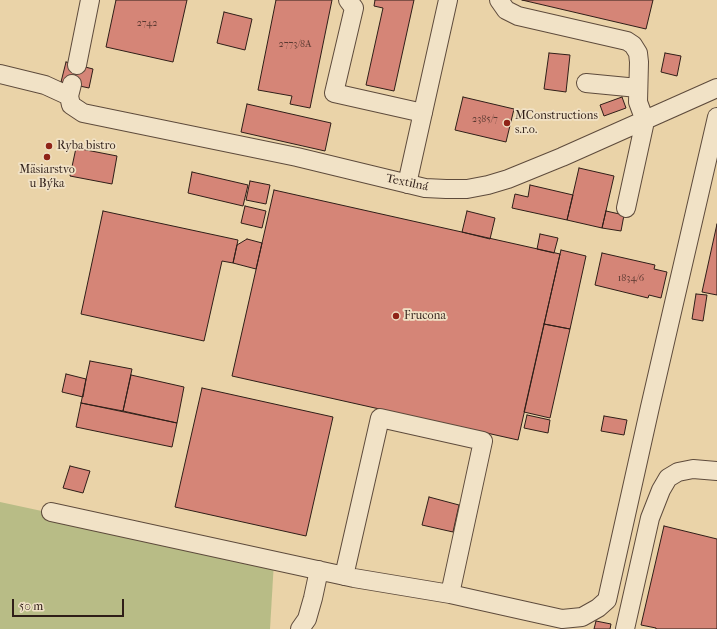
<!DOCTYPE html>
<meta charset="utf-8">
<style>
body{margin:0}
#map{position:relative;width:717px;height:629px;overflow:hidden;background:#ead3a8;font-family:"IM FELL French Canon",serif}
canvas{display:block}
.scale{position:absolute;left:12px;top:599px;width:112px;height:18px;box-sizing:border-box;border:2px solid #2f1e18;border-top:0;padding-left:5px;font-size:12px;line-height:14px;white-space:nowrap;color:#2f1e18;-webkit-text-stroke:3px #f1e2c6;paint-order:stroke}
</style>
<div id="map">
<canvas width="717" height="629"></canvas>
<div class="scale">50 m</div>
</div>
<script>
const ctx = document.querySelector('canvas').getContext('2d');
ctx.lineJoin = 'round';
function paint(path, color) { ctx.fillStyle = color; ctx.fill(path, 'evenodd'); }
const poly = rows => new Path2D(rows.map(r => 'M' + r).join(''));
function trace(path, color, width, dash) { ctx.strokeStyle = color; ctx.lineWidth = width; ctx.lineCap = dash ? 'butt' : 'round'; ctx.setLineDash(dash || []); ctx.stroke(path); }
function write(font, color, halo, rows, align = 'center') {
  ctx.font = font + ' "IM FELL French Canon",serif'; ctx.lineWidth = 3.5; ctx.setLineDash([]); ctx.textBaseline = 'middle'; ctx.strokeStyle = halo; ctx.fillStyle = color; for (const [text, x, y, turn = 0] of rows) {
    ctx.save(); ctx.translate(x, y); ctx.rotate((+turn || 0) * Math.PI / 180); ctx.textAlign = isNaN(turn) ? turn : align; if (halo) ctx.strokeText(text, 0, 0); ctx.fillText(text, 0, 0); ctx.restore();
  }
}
paint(poly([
 [0,502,274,561,270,629,0,629]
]), '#b8bc86');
const building = poly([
 [116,0,187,0,173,62,106,47,116,0],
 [276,0,332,0,310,108,290,104,292,96,258,90,276,0],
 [375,0,414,0,394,91,366,85,383,8,374,6,375,0],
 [522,0,653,0,646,29,522,0],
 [224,12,252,19,245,50,217,43,224,12],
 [549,53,570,55,566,92,544,89,549,53],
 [665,53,681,56,677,76,661,72,665,53],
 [66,62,93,69,89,88,61,82,66,62],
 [463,97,514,109,506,142,455,130,463,97],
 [622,97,626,108,604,116,600,105,622,97],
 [247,104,331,123,325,151,241,132,247,104],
 [76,148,117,156,112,184,70,176,76,148],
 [579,168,614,176,602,228,567,220,579,168],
 [192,172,248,185,243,206,188,193,192,172],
 [250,181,270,185,266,204,246,200,250,181],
 [530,185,573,195,567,220,512,208,515,194,528,197,530,185],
 [274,190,560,254,518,440,232,376,274,190],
 [245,206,266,211,262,228,241,223,245,206],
 [103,211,238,240,233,263,222,261,204,341,81,314,103,211],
 [467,211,495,218,490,239,462,232,467,211],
 [606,211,624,215,621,231,602,228,606,211],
 [717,224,717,295,702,292,717,224],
 [540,234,558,238,554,253,537,249,540,234],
 [247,239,262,243,256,269,233,263,237,245,247,239],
 [561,250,586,256,570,329,544,324,561,250],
 [602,253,655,265,654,269,667,272,661,298,649,295,648,298,595,285,602,253],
 [696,294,707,295,703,321,692,319,696,294],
 [544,324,570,329,550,418,524,412,544,324],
 [90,361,132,369,123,411,81,403,90,361],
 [66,374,86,379,83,397,62,392,66,374],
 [131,375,184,387,177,423,123,411,131,375],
 [202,388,333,417,306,536,175,507,202,388],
 [81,403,177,423,172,447,76,427,81,403],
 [527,415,550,420,548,433,524,428,527,415],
 [604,416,627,420,624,435,601,431,604,416],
 [70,466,90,471,83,493,63,488,70,466],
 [429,497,459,505,453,532,422,525,429,497],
 [664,526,717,539,717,629,656,629,656,628,641,625,664,526],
 [596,621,611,624,610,629,594,629,596,621]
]);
paint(building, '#d58577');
trace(building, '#2f1e18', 1);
const minor = poly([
 [348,0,354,8,334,93,423,113],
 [499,0,506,10,518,16,627,41,633,45,638,53,639,62,638,102,645,121,626,208],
 [77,65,90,0],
 [0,74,45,85,69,96],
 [586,83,638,88],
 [72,84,69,96,71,105,83,113,297,157,425,188,446,189,467,189,488,185,508,179,562,157,717,88],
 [407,184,448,0],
 [51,512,354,578,450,594],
 [344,576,380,418,483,441,450,594,562,619,582,617,598,608,607,600,650,407,717,117],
 [300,629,307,619,313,598,319,570],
 [625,629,650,518,661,490,668,478,678,472,693,469,717,471]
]);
trace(minor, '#5e4b3c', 20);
trace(minor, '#f1e2c6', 18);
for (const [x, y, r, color] of [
 [507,123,4,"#8f2418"],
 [49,146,4,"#8f2418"],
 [47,157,4,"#8f2418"],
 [396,316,4,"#8f2418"]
]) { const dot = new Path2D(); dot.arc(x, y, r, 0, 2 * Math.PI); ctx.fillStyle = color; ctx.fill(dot); trace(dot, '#f1e2c6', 1.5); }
write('10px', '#583830', null, [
 ["2742",147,24],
 ["2773/8A",295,45],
 ["2385/7",485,120],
 ["1834/6",631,279]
]);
write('12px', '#2f1e18', '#f1e2c6', [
 ["MConstructions",515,116],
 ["s.r.o.",515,130],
 ["Ryba bistro",57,146],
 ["Mäsiarstvo",47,170,"center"],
 ["u Býka",47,184,"center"],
 ["Frucona",404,316]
], 'left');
write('12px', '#2f1e18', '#f1e2c6', [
 ["Textilná",407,183,12]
]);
</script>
